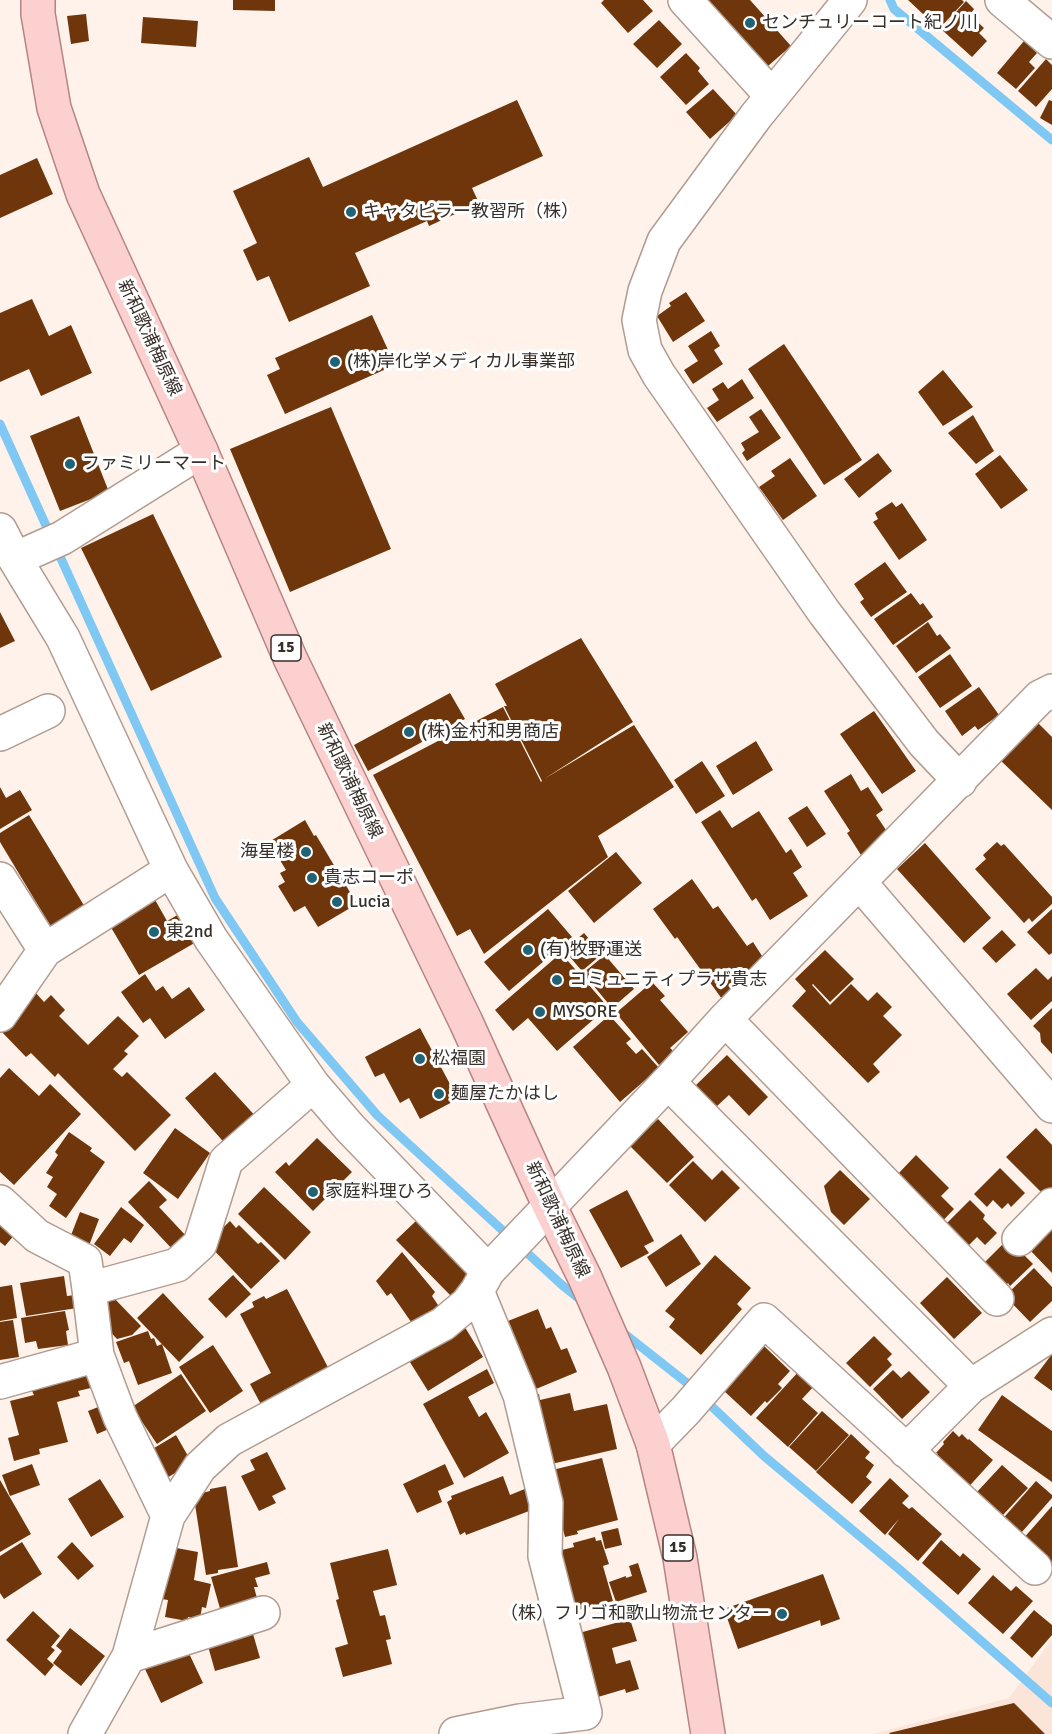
<!DOCTYPE html>
<meta charset="utf-8">
<style>
body{margin:0}
canvas{display:block;background:#fef2eb}
</style>
<canvas width="1052" height="1734"></canvas>
<script>
const ctx = document.querySelector('canvas').getContext('2d');
ctx.lineJoin = 'round';
function paint(path, color) { ctx.fillStyle = color; ctx.fill(path, 'evenodd'); }
const poly = rows => new Path2D(rows.map(r => 'M' + r).join(''));
function trace(path, color, width, dash) { ctx.strokeStyle = color; ctx.lineWidth = width; ctx.lineCap = dash ? 'butt' : 'round'; ctx.setLineDash(dash || []); ctx.stroke(path); }
function write(font, color, halo, rows, align = 'center') {
  ctx.font = font + ' Signika,"Noto Sans JP",sans-serif'; ctx.lineWidth = 6; ctx.setLineDash([]); ctx.textBaseline = 'middle'; ctx.strokeStyle = halo; ctx.fillStyle = color; for (const [text, x, y, turn = 0] of rows) {
    ctx.save(); ctx.translate(x, y); ctx.rotate((+turn || 0) * Math.PI / 180); ctx.textAlign = isNaN(turn) ? turn : align; if (halo) ctx.strokeText(text, 0, 0); ctx.fillText(text, 0, 0); ctx.restore();
  }
}
paint(poly([
 [1052,1639,1052,1734,873,1734,1009,1698]
]), '#fbe5d8');
trace(poly([
 [890,0,894,9,1052,140],
 [0,424,215,898,297,1022,377,1115,562,1285,582,1301],
 [621,1331,687,1383,764,1456,899,1569,1052,1703]
]), '#7fc8f4', 9);
paint(poly([
 [233,0,275,0,275,11,233,10],
 [604,0,643,0,653,11,628,33,601,3],
 [708,0,750,0,791,46,768,66],
 [908,0,962,0,964,2,939,29],
 [966,1,974,9,970,15,984,28,979,33,987,41,972,57,941,29],
 [86,14,89,41,71,44,67,16],
 [143,17,198,21,196,47,141,43],
 [659,20,682,44,657,68,633,44],
 [1024,41,1037,53,1029,62,1035,68,1016,89,997,73],
 [686,53,700,68,698,71,709,84,686,105,660,77],
 [1046,59,1052,65,1052,89,1036,107,1018,91],
 [713,89,737,115,710,139,686,112],
 [517,100,543,156,472,188,479,203,429,226,427,221,355,253,370,286,289,322,269,276,257,281,243,250,257,243,233,191,309,157,323,187],
 [1049,100,1052,101,1052,125,1040,118],
 [37,158,53,194,0,218,0,175],
 [686,292,705,321,673,342,657,316,671,306,669,303],
 [32,299,49,336,71,325,92,373,41,396,29,369,0,382,0,313],
 [372,315,395,365,285,414,267,375,280,369,275,358],
 [711,331,720,346,714,350,723,364,693,384,684,370,698,361,688,346],
 [784,344,862,460,824,485,748,369],
 [943,370,973,407,943,426,918,392],
 [742,379,754,398,717,422,707,408,719,400,712,389,723,382,728,389],
 [331,407,391,549,290,592,230,449],
 [761,409,781,438,747,461,742,453,745,450,741,443,759,432,749,417],
 [973,415,994,451,976,464,948,433],
 [79,416,109,492,60,511,30,436],
 [878,453,892,471,859,498,844,479],
 [1000,455,1028,490,1001,509,975,474],
 [790,458,817,496,783,520,759,487,775,476,771,471],
 [892,502,896,507,902,503,927,540,899,560,873,522,878,519,875,513],
 [153,514,222,657,151,691,81,548],
 [885,562,907,592,871,617,860,602,864,599,854,584],
 [911,593,920,605,923,603,933,617,893,645,874,619],
 [0,612,15,641,0,648],
 [928,622,937,636,940,634,951,648,916,673,896,646],
 [581,638,633,722,544,779,634,725,674,787,598,836,608,857,484,954,470,929,457,936,373,775,503,707,541,782,542,781,504,706,507,706,495,684],
 [950,654,972,686,940,708,918,677],
 [979,687,999,715,978,730,975,726,962,736,945,711],
 [450,693,465,719,368,771,354,745],
 [874,711,916,771,882,794,840,734],
 [1035,720,1052,737,1052,810,998,758],
 [756,741,773,770,733,795,716,766],
 [702,761,725,796,696,814,674,780],
 [851,774,861,791,868,787,883,810,876,815,890,836,861,855,847,833,850,831,824,791],
 [0,787,6,798,20,790,32,810,0,829],
 [807,806,826,834,807,847,788,818],
 [720,810,732,828,759,811,786,853,791,849,802,867,793,873,808,896,770,920,756,898,752,901,701,822],
 [29,815,88,912,54,932,0,842,0,833],
 [305,820,314,836,316,835,357,904,318,927,305,906,294,912,278,886,285,882,280,873,286,870,269,842],
 [997,842,1001,846,1004,844,1052,897,1052,904,1032,922,1029,918,1024,923,975,869,986,859,983,855],
 [925,843,991,918,964,943,897,869],
 [616,852,642,883,594,923,568,891],
 [692,879,713,909,718,906,747,946,753,942,764,959,722,999,677,937,675,939,653,909],
 [154,898,167,921,181,913,198,941,139,975,109,924],
 [548,909,572,937,509,991,484,962],
 [1052,909,1052,953,1049,955,1027,932],
 [1002,930,1016,945,996,963,982,948],
 [584,933,602,954,582,971,564,950],
 [825,950,854,979,830,1002,813,984,812,985,830,1005,851,984,868,1001,877,992,892,1007,883,1016,902,1035,873,1064,880,1072,868,1083,792,1006,806,991,795,979],
 [561,953,608,1007,557,1051,528,1018,513,1031,495,1010],
 [605,955,634,989,612,1008,583,973],
 [1036,968,1048,980,1052,976,1052,1001,1031,1020,1007,994],
 [145,974,156,991,163,986,172,999,189,987,205,1010,165,1039,150,1018,143,1023,121,992],
 [652,982,665,996,660,1000,688,1032,670,1048,674,1052,659,1065,616,1013],
 [35,992,44,1002,51,995,65,1010,59,1016,88,1045,118,1016,139,1036,124,1051,128,1054,113,1069,122,1077,127,1072,171,1115,135,1151,58,1073,55,1077,31,1053,26,1057,0,1030],
 [1052,1008,1052,1054,1041,1042,1040,1033,1033,1026],
 [611,1017,631,1039,626,1043,636,1054,642,1049,659,1068,620,1102,573,1047,606,1018],
 [420,1028,458,1099,420,1119,409,1098,400,1103,384,1073,375,1077,365,1057],
 [727,1055,768,1097,749,1116,729,1095,716,1107,695,1086],
 [9,1068,39,1096,50,1084,81,1114,14,1185,0,1172,0,1078],
 [215,1072,259,1120,228,1147,185,1098],
 [658,1119,694,1157,667,1183,630,1146],
 [175,1128,210,1153,178,1199,143,1173],
 [1036,1128,1052,1145,1052,1191,1046,1197,1006,1157],
 [69,1132,92,1148,90,1151,105,1162,66,1218,49,1206,57,1194,47,1187,53,1177,46,1173,58,1155,55,1152],
 [317,1138,352,1172,313,1211,275,1172,286,1162,289,1166],
 [916,1155,949,1188,941,1196,954,1209,936,1228,898,1174],
 [693,1161,712,1180,722,1170,740,1188,705,1222,669,1185],
 [1000,1168,1025,1193,1011,1207,1008,1203,1002,1209,993,1200,987,1207,974,1194],
 [840,1170,870,1199,844,1225,831,1212,824,1186],
 [149,1181,167,1200,159,1207,188,1238,174,1251,128,1202],
 [264,1187,311,1232,285,1260,238,1214],
 [627,1190,654,1241,644,1246,649,1253,621,1268,589,1210],
 [970,1200,985,1215,983,1219,997,1233,985,1245,977,1237,962,1252,943,1227],
 [121,1207,144,1225,131,1243,124,1238,110,1256,94,1244],
 [0,1210,21,1227,5,1246,0,1242],
 [80,1212,99,1219,87,1251,68,1243],
 [417,1220,473,1277,452,1297,396,1240],
 [230,1221,236,1228,239,1225,258,1244,261,1242,280,1261,251,1289,207,1243],
 [1048,1228,1052,1231,1052,1273,1028,1248],
 [681,1234,701,1264,666,1287,647,1257],
 [1008,1239,1033,1264,1010,1286,1008,1283,1005,1286,983,1264],
 [402,1252,435,1292,432,1296,442,1311,416,1329,391,1293,387,1296,376,1281],
 [715,1255,751,1288,737,1304,742,1309,701,1355,669,1327,675,1319,665,1311],
 [1034,1268,1052,1287,1052,1301,1030,1322,1005,1296],
 [233,1275,251,1294,226,1318,208,1299],
 [64,1276,67,1296,75,1295,77,1308,26,1316,20,1283],
 [947,1277,982,1313,954,1339,920,1303],
 [12,1285,17,1318,0,1321,0,1287],
 [287,1289,332,1375,264,1410,250,1384,271,1373,240,1314,254,1307,252,1302,264,1296,266,1299],
 [163,1293,204,1337,179,1362,137,1318],
 [112,1296,141,1326,132,1335,117,1339,101,1322,102,1306],
 [538,1309,546,1329,551,1327,561,1350,567,1348,577,1372,536,1389,521,1351,509,1356,497,1329,509,1324,508,1321],
 [65,1311,69,1330,66,1331,68,1345,38,1349,36,1341,25,1343,21,1318],
 [13,1320,19,1357,0,1360,0,1322],
 [463,1324,483,1357,428,1391,408,1359],
 [148,1331,151,1339,154,1338,157,1346,162,1344,172,1373,138,1385,129,1361,124,1363,116,1342],
 [874,1336,892,1354,887,1359,892,1365,870,1387,846,1363],
 [213,1345,243,1391,210,1413,179,1367],
 [764,1346,790,1371,778,1384,782,1388,767,1403,765,1401,751,1416,723,1390],
 [1052,1354,1052,1391,1034,1378],
 [95,1369,99,1386,78,1391,80,1396,57,1402,68,1442,39,1449,40,1454,14,1461,8,1438,19,1435,10,1401,34,1395,32,1391,51,1386,49,1380],
 [487,1369,494,1383,468,1397,479,1417,486,1412,509,1453,464,1478,423,1404],
 [800,1370,816,1384,802,1399,818,1413,788,1447,756,1418],
 [893,1370,901,1378,909,1371,930,1392,902,1419,873,1389],
 [181,1374,206,1411,157,1444,132,1407],
 [570,1393,574,1411,607,1404,617,1449,547,1465,526,1397,539,1394,540,1400],
 [1002,1395,1052,1431,1052,1482,978,1430],
 [106,1404,116,1426,97,1434,88,1411],
 [822,1411,849,1435,816,1471,789,1447],
 [953,1431,959,1437,962,1434,968,1440,969,1439,993,1460,964,1492,933,1460,938,1454,936,1453,944,1444,943,1442],
 [851,1434,870,1452,865,1458,874,1465,866,1477,872,1482,852,1504,816,1472],
 [176,1435,192,1463,160,1482,144,1454],
 [267,1452,286,1489,272,1496,276,1503,259,1511,241,1476,255,1470,250,1460],
 [602,1458,618,1520,577,1531,578,1534,565,1537,548,1471],
 [32,1464,40,1485,10,1496,2,1475],
 [445,1464,454,1484,438,1491,442,1502,417,1513,403,1484],
 [1002,1465,1028,1488,1003,1515,977,1492],
 [503,1476,510,1495,532,1486,537,1508,466,1535,465,1532,460,1535,447,1502,452,1499,451,1496],
 [890,1478,909,1496,902,1503,909,1509,912,1507,942,1534,918,1561,888,1534,899,1519,885,1535,859,1511],
 [100,1479,124,1517,91,1537,68,1499],
 [0,1480,31,1534,0,1552],
 [1036,1481,1052,1495,1052,1498,1021,1533,999,1523],
 [226,1486,238,1567,218,1570,218,1573,206,1575,194,1498,202,1497,202,1493,210,1491,210,1489],
 [1052,1506,1052,1567,1022,1540],
 [618,1528,622,1545,605,1549,601,1532],
 [595,1537,596,1541,601,1540,609,1564,603,1566,613,1601,571,1612,554,1552,574,1547,573,1543],
 [941,1540,960,1557,963,1553,981,1569,958,1595,922,1563],
 [22,1542,42,1574,4,1599,0,1593,0,1556],
 [72,1542,94,1566,78,1580,57,1557],
 [171,1547,198,1552,194,1580,211,1584,206,1608,202,1607,200,1619,188,1617,187,1621,165,1617,168,1600,162,1599],
 [388,1549,397,1585,373,1591,380,1616,385,1615,391,1639,386,1640,392,1664,343,1677,335,1648,348,1644,336,1600,339,1599,330,1563],
 [267,1562,270,1574,255,1578,258,1587,254,1587,258,1602,221,1612,211,1577],
 [638,1563,647,1592,616,1602,609,1582,626,1576,626,1578,632,1576,629,1566],
 [823,1574,840,1619,821,1626,820,1620,738,1649,724,1609],
 [993,1575,1011,1591,1016,1586,1033,1601,1003,1634,968,1603],
 [1034,1610,1052,1625,1052,1635,1032,1658,1010,1638],
 [33,1611,60,1636,51,1647,55,1650,47,1659,54,1665,45,1676,6,1640],
 [630,1619,637,1641,612,1648,616,1664,630,1660,639,1689,626,1693,625,1689,598,1697,579,1633],
 [251,1627,260,1658,215,1671,206,1639],
 [70,1628,105,1656,81,1686,53,1663,62,1651,56,1646],
 [185,1645,203,1683,161,1703,145,1669,161,1662],
 [1014,1703,1045,1734,890,1734,889,1733]
]), '#6f360b');
const minor = poly([
 [685,0,772,96],
 [850,0,756,116,664,241,645,291,639,320,645,350,659,375,824,612,924,743,960,781],
 [1002,0,1052,42],
 [0,530,15,559,63,638,171,870,211,939,313,1085,350,1128,488,1271],
 [15,559,62,538,201,451],
 [0,734,48,711],
 [0,879,45,950],
 [860,883,1052,1106],
 [0,1015,45,950,171,870],
 [725,1019,997,1299],
 [668,1082,971,1386],
 [0,1202,37,1236,85,1261,89,1289],
 [1019,1239,1052,1205],
 [477,1291,520,1395,546,1503,545,1556,585,1713,520,1721,523,1734],
 [97,1355,120,1417,168,1516],
 [0,1382,97,1355,89,1289,177,1265,200,1244,226,1161,313,1085],
 [653,1444,686,1410,764,1320,1035,1568],
 [906,1451,971,1386,1052,1334],
 [129,1656,263,1613],
 [85,1734,129,1656,168,1516,200,1467,229,1440,443,1324,467,1304,477,1291,488,1271,668,1082,725,1019,1040,697,1052,691],
 [456,1734,520,1721]
]);
const major = poly([
 [38,0,38,14,54,108,83,194,201,451,290,658,466,1022,550,1207,585,1278,624,1367,653,1444,680,1558,708,1734]
]);
trace(minor, '#b09c91', 36);
trace(major, '#b68482', 36);
trace(minor, '#fff', 33);
trace(major, '#fdd0d0', 33);
for (const [x, y, r, color] of [
 [750,23,6,"#206375"],
 [351,212,6,"#206375"],
 [335,362,6,"#206375"],
 [70,464,6,"#206375"],
 [409,732,6,"#206375"],
 [306,852,6,"#206375"],
 [312,878,6,"#206375"],
 [337,902,6,"#206375"],
 [154,932,6,"#206375"],
 [528,950,6,"#206375"],
 [557,980,6,"#206375"],
 [540,1012,6,"#206375"],
 [420,1059,6,"#206375"],
 [439,1094,6,"#206375"],
 [313,1192,6,"#206375"],
 [782,1614,6,"#206375"]
]) { const dot = new Path2D(); dot.arc(x, y, r, 0, 2 * Math.PI); ctx.fillStyle = color; ctx.fill(dot); trace(dot, '#fff', 2); }
for (const [x, y, w] of [
 [286,648,30],
 [678,1548,30]
]) { const box = new Path2D(); box.roundRect(x - w / 2, y - 13, w, 26, 4.5); ctx.fillStyle = '#fff'; ctx.fill(box); trace(box, '#372f2a', 1.5); }
write('bold 16px', '#372f2a', null, [
 ["15",286,648],
 ["15",678,1548]
]);
write('18px', '#372f2a', '#fff', [
 ["センチュリーコート紀ノ川",762,23],
 ["キャタピラー教習所（株）",363,212],
 ["(株)岸化学メディカル事業部",347,362],
 ["ファミリーマート",82,464],
 ["(株)金村和男商店",421,732],
 ["海星楼",294,852,"right"],
 ["貴志コーポ",324,878],
 ["Lucia",349,902],
 ["東2nd",166,932],
 ["(有)牧野運送",540,950],
 ["コミュニティプラザ貴志",569,980],
 ["MYSORE",552,1012],
 ["松福園",432,1059],
 ["麺屋たかはし",451,1094],
 ["家庭料理ひろ",325,1192],
 ["（株）フリゴ和歌山物流センター",770,1614,"right"]
], 'left');
write('18px', '#372f2a', '#fff', [
 ["新和歌浦梅原線",149,338,65],
 ["新和歌浦梅原線",349,781,64],
 ["新和歌浦梅原線",557,1220,65]
]);
</script>
